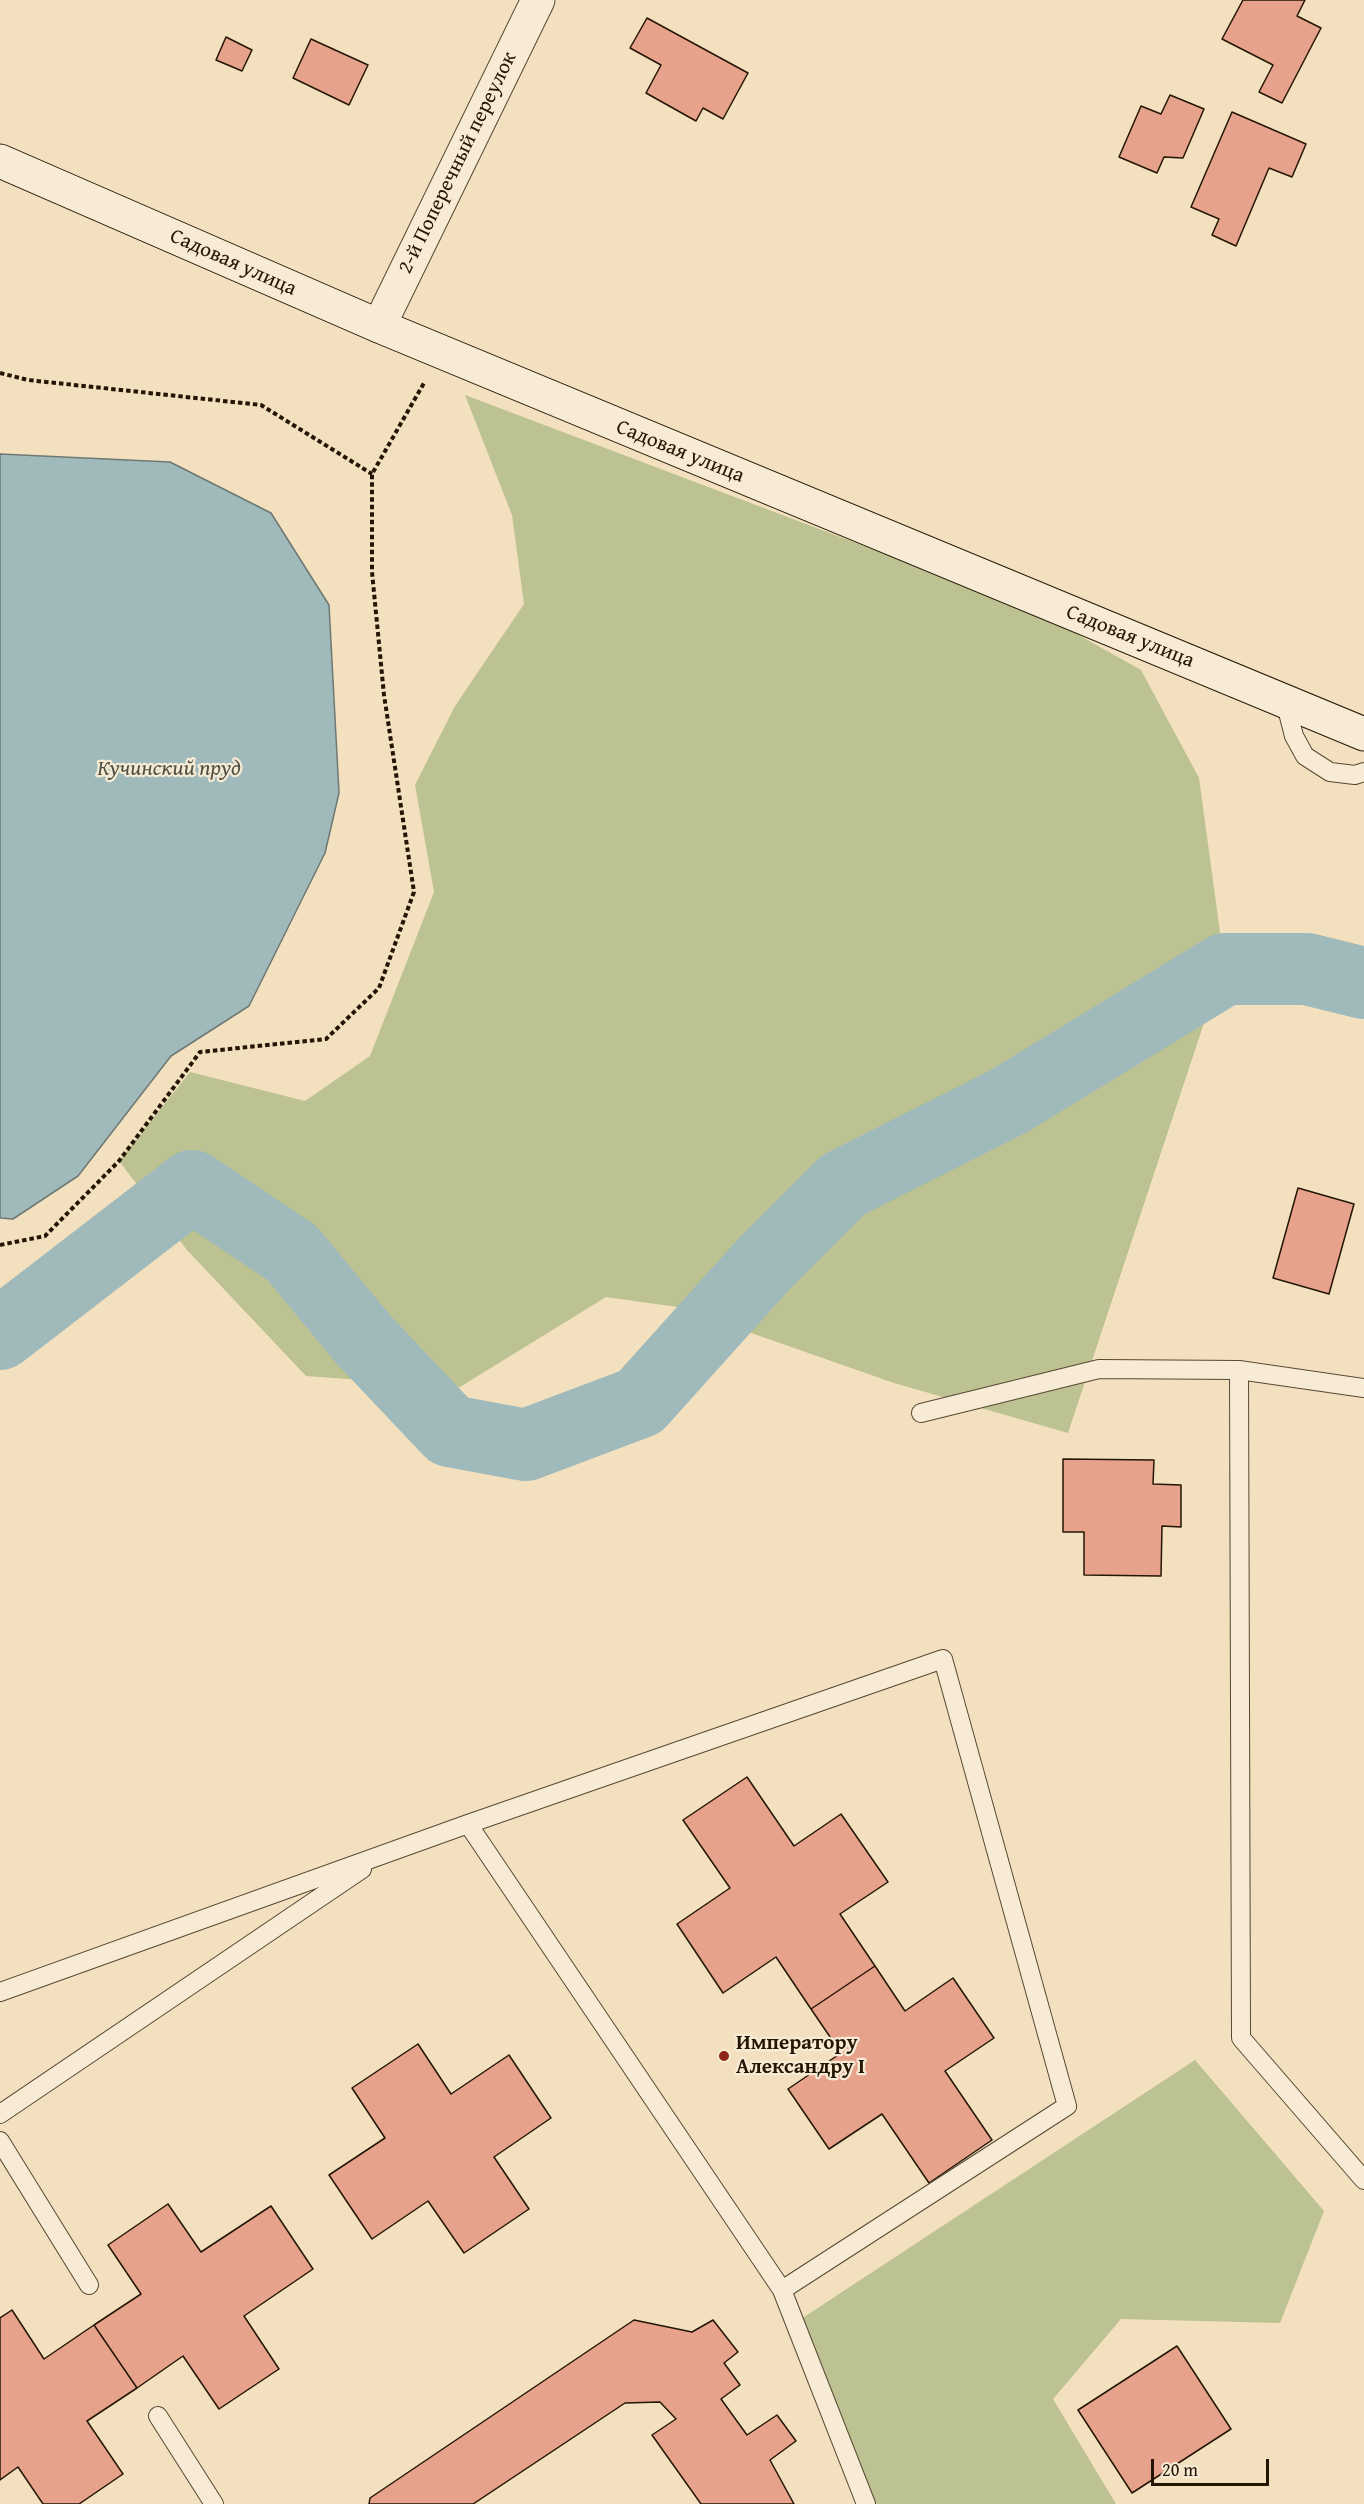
<!DOCTYPE html>
<meta charset="utf-8">
<style>
body{margin:0}
#map{position:relative;width:1364px;height:2504px;overflow:hidden;background:#f3e0be;font-family:"Gentium Book Plus",serif}
canvas{display:block}
.scale{position:absolute;left:1151px;top:2459px;width:118px;height:27px;box-sizing:border-box;border:3px solid #231605;border-top:0;padding-left:8px;font-size:18px;line-height:21px;white-space:nowrap;color:#231605;-webkit-text-stroke:4px #f7ebd5;paint-order:stroke}
</style>
<div id="map">
<canvas width="1364" height="2504"></canvas>
<div class="scale">20 m</div>
</div>
<script>
const ctx = document.querySelector('canvas').getContext('2d');
ctx.lineJoin = 'round';
function paint(path, color) { ctx.fillStyle = color; ctx.fill(path, 'evenodd'); }
const poly = rows => new Path2D(rows.map(r => 'M' + r).join(''));
function trace(path, color, width, dash) { ctx.strokeStyle = color; ctx.lineWidth = width; ctx.lineCap = dash ? 'butt' : 'round'; ctx.setLineDash(dash || []); ctx.stroke(path); }
function write(font, color, halo, rows, align = 'center') {
  ctx.font = font + ' "Gentium Book Plus",serif'; ctx.lineWidth = 4.5; ctx.setLineDash([]); ctx.textBaseline = 'middle'; ctx.strokeStyle = halo; ctx.fillStyle = color; for (const [text, x, y, turn = 0] of rows) {
    ctx.save(); ctx.translate(x, y); ctx.rotate((+turn || 0) * Math.PI / 180); ctx.textAlign = isNaN(turn) ? turn : align; if (halo) ctx.strokeText(text, 0, 0); ctx.fillText(text, 0, 0); ctx.restore();
  }
}
paint(poly([
 [465,395,1036,611,1141,670,1199,778,1225,969,1206,1017,1068,1433,894,1383,677,1307,606,1297,460,1387,306,1376,187,1250,119,1161,190,1072,305,1101,370,1056,434,892,415,785,455,706,524,604,512,515],
 [1195,2060,1324,2211,1280,2323,1121,2319,1053,2399,1116,2504,876,2504,801,2319]
]), '#bcc291');
const water = poly([
 [0,454,170,462,271,513,329,605,339,793,325,853,249,1006,171,1056,78,1176,13,1219,0,1218,0,454]
]);
paint(water, '#a0babc');
trace(water, '#6e7873', 1.5);
trace(poly([
 [0,1334,192,1186,292,1253,363,1339,450,1431,526,1445,640,1402,763,1265,843,1185,1009,1101,1225,969,1307,969,1364,983]
]), '#a0babc', 72);
const building = poly([
 [1243,0,1305,0,1297,16,1321,28,1282,103,1259,92,1273,65,1222,39,1243,0],
 [647,18,748,73,723,119,703,108,696,121,646,93,661,65,630,48,647,18],
 [226,37,252,50,242,71,216,60,226,37],
 [311,39,368,65,349,105,293,78,311,39],
 [1170,95,1204,109,1183,158,1164,157,1157,173,1119,157,1141,106,1161,114,1170,95],
 [1232,112,1306,144,1292,177,1269,168,1236,246,1212,235,1219,219,1191,207,1232,112],
 [1298,1188,1354,1204,1329,1294,1273,1278,1298,1188],
 [1063,1459,1154,1460,1153,1484,1181,1485,1181,1527,1162,1526,1161,1576,1084,1575,1084,1532,1063,1532,1063,1459],
 [747,1777,794,1846,841,1814,888,1882,840,1914,875,1966,811,2009,776,1957,723,1993,677,1924,730,1888,683,1820,747,1777],
 [875,1966,905,2011,953,1978,994,2038,945,2071,992,2140,929,2183,882,2114,829,2149,788,2089,841,2053,811,2009,875,1966],
 [418,2044,451,2094,509,2055,551,2118,494,2157,529,2209,464,2253,428,2201,372,2239,329,2175,385,2138,352,2088,418,2044],
 [168,2204,201,2252,271,2206,313,2269,244,2316,279,2369,219,2409,183,2356,137,2388,94,2325,141,2294,108,2245,168,2204],
 [12,2310,44,2359,94,2325,137,2388,87,2421,123,2474,79,2504,43,2504,18,2467,0,2480,0,2318,12,2310],
 [634,2320,692,2332,713,2320,738,2352,724,2363,740,2385,721,2399,747,2435,777,2415,796,2441,770,2460,794,2504,701,2504,652,2435,676,2419,660,2402,625,2403,473,2504,369,2504,370,2498,634,2320],
 [1177,2346,1231,2429,1132,2493,1078,2410,1177,2346]
]);
paint(building, '#e7a28b');
trace(building, '#231605', 1.5);
const lane = poly([
 [1285,701,1294,736,1305,756,1330,772,1355,775,1364,772],
 [1239,1370,1241,2038,1364,2180],
 [921,1413,1099,1369,1239,1370,1364,1388],
 [468,1824,782,2290,866,2504],
 [0,1992,468,1824,943,1659,1067,2106,782,2290],
 [0,2114,362,1869],
 [0,2141,89,2285],
 [158,2416,214,2504]
]);
const street = poly([
 [379,326,538,0]
]);
const secondary = poly([
 [0,161,379,326,1364,734]
]);
trace(lane, '#574833', 20);
trace(street, '#574833', 35);
trace(secondary, '#231605', 35);
trace(poly([
 [0,373,28,380,261,405,372,474],
 [0,1245,45,1236,119,1161,200,1052,326,1039,379,988,414,892,384,695,372,572,372,474,424,383]
]), '#231605', 4, [4.5, 3]);
trace(lane, '#f7ebd5', 18);
trace(street, '#f7ebd5', 33);
trace(secondary, '#f7ebd5', 33);
for (const [x, y, r, color] of [
 [724,2056,6,"#8f2418"]
]) { const dot = new Path2D(); dot.arc(x, y, r, 0, 2 * Math.PI); ctx.fillStyle = color; ctx.fill(dot); trace(dot, '#f7ebd5', 2); }
write('21px', '#231605', '#f7ebd5', [
 ["2-й Поперечный переулок",458,163,-64],
 ["Садовая улица",233,263,24],
 ["Садовая улица",680,452,22],
 ["Садовая улица",1130,637,22]
]);
write('bold 21px', '#231605', '#f7ebd5', [
 ["Императору",736,2044],
 ["Александру I",736,2068]
], 'left');
write('italic 22px', '#4f4f45', '#f7ebd5', [
 ["Кучинский пруд",169,769]
]);
</script>
